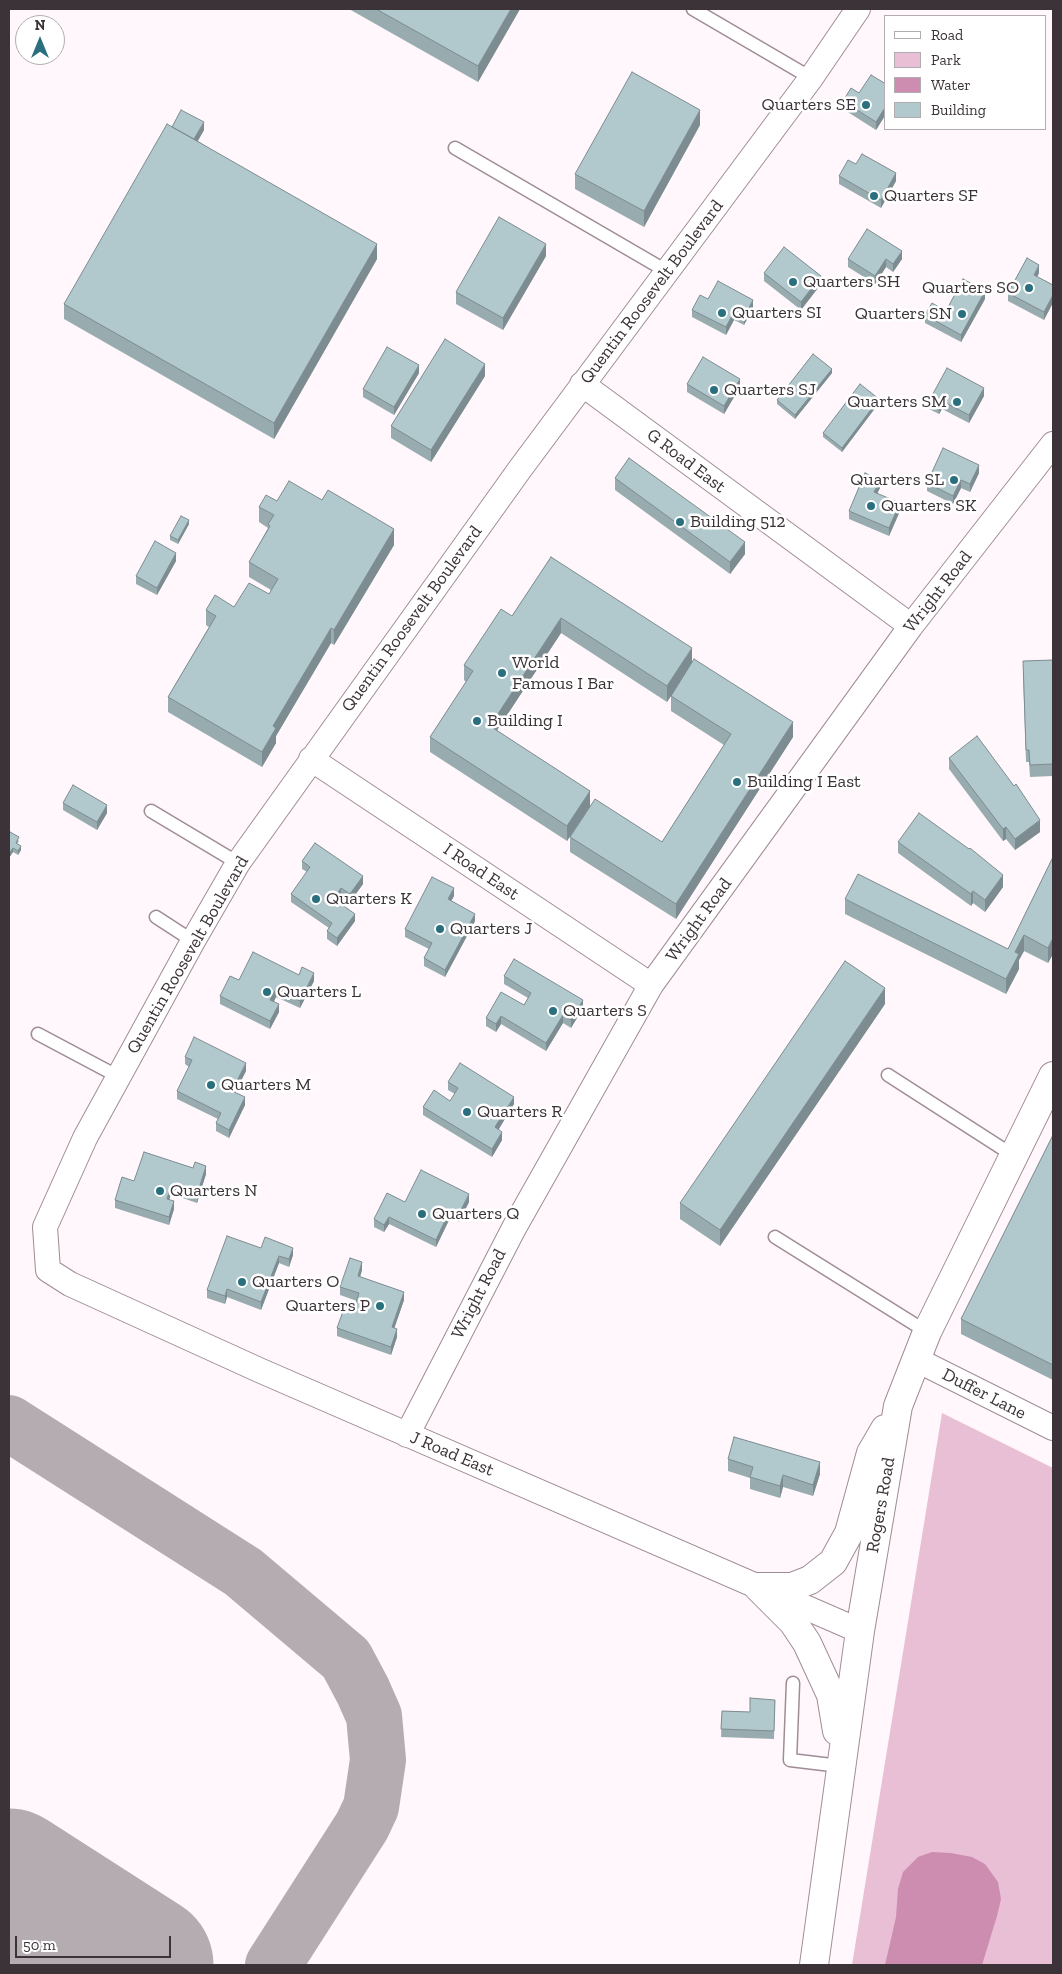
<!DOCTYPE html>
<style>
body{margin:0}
#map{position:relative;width:1062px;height:1974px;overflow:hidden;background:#fff7fb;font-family:"Zilla Slab",serif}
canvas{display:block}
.frame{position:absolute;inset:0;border:10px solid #3b3337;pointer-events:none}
.legend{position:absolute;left:884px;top:15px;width:162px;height:115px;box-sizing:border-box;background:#fff;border:1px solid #b1adaf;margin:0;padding:6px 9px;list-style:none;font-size:15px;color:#3b3337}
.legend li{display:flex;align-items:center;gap:10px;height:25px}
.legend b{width:25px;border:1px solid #b1adaf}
.north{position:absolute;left:15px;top:15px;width:50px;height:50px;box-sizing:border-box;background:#fff;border:1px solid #b1adaf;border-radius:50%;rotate:0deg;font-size:14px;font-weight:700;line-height:20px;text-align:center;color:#3b3337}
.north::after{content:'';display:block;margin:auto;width:18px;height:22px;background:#296f7d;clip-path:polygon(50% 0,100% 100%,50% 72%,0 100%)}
.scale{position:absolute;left:15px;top:1936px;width:156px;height:22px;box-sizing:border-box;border:2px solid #3b3337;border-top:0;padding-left:6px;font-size:15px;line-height:18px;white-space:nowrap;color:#3b3337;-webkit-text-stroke:4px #fff;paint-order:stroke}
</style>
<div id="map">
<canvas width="1062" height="1974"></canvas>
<div class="frame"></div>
<ul class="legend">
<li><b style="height:6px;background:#fff"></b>Road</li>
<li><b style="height:14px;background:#e9bfd5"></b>Park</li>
<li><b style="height:14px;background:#cd8db0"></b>Water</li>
<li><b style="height:14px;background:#b1c8cd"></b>Building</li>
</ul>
<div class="north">N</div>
<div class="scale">50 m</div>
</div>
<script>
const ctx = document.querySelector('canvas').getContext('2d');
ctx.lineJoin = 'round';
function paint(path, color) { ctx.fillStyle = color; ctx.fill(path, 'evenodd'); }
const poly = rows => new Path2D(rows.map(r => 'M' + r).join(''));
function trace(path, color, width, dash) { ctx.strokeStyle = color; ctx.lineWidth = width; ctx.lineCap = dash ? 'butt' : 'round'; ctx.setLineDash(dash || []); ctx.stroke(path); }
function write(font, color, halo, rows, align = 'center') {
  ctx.font = font + ' "Zilla Slab",serif'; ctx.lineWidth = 5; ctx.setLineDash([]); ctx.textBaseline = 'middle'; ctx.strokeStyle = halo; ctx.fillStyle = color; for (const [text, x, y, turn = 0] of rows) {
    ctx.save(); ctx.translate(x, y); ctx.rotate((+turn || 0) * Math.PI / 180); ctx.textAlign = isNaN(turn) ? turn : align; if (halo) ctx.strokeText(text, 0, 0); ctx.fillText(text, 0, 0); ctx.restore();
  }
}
paint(poly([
 [942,1413,1053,1468,1053,1965,852,1965]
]), '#e9bfd5');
paint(poly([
 [932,1852,951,1853,972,1857,985,1864,998,1882,1001,1899,997,1916,982,1965,885,1965,896,1917,898,1889,903,1872,918,1857]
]), '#cd8db0');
trace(poly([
 [9,1423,243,1572,346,1659,363,1691,374,1716,378,1760,371,1807,362,1826,273,1965]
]), '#b4acb0', 56);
trace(poly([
 [9,1879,143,1965]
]), '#b4acb0', 141);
const lane = poly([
 [693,9,811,78],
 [455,148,668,272],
 [151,811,238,863],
 [156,917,193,941],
 [38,1034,119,1077],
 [888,1075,1014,1156],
 [775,1237,927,1332],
 [793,1683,790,1760,840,1766]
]);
const street = poly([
 [858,9,811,78,520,469,238,863,193,941,85,1138,45,1227,48,1270,70,1284,259,1370,860,1631],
 [582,384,911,626],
 [311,759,651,985],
 [915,1359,1053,1428],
 [407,1435,514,1228,651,985,911,626,1053,444]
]);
const secondary = poly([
 [758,1587,792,1587,810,1580,833,1562,849,1533,871,1453,885,1429],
 [758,1587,793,1622,807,1643,831,1695,837,1731],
 [814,1965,860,1631,898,1406,927,1332,1053,1076]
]);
trace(lane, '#9f8c96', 15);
trace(street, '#9f8c96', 26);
trace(secondary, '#9f8c96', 30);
trace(lane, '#fff', 12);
trace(street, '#fff', 24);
trace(secondary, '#fff', 28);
paint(poly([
 [349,9,520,9,478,82],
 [886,84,886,114,876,130,843,109,843,101,859,93],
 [700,125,644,227,575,189,575,174],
 [172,127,204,130,198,141,377,259,274,439,64,319,64,304],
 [856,164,896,181,881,208,839,184,839,176],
 [546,256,503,330,456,304,456,292],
 [848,259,902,259,893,272,886,267,875,284,848,267],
 [764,273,821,284,801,310,764,281],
 [1039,273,1037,277,1053,285,1044,320,1008,301,1008,293],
 [708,299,753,308,744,325,734,320,726,335,692,317,692,310],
 [985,299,961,342,925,323,925,315,946,311],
 [419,373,394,415,363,397,363,389],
 [832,373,795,419,777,404,777,400],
 [485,376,431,462,391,438,391,426],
 [687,384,740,387,724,414,687,392],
 [984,396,969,423,942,409,939,414,929,409,929,401],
 [879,403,842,452,823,437,823,433],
 [979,473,970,492,961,488,953,504,927,491,927,483],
 [615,478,745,554,730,574,615,490],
 [880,488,877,493,900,511,889,536,849,519,849,511],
 [277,501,394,545,334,645,331,643,276,736,276,743,262,767,168,712,168,697,209,627,206,625,206,610,234,607,269,594,271,590,249,577,249,562,268,528,259,522,259,507],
 [189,524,178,544,170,540,170,536],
 [551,557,692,663,793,737,676,919,570,852,570,837,586,812,567,841,430,752,430,737,466,682,464,680,464,665,512,616],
 [561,633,667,702,682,678,671,696,671,711,724,745,662,842,590,806,497,730],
 [176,561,157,595,136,584,136,576],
 [1053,660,1053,776,1030,777,1029,762,1026,762,1023,672],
 [949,758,1040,832,1015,850,1006,839,1003,841,949,769],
 [63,803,107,813,97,830,63,810],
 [9,834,19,841,17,844,21,850,18,855,13,852,9,858],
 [898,842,1003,887,985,912,973,903,971,906,898,853],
 [1053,857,1053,954,1048,963,1024,951,1019,960,1019,969,1006,994,845,914,845,899,1008,949],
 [302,861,363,884,350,902,341,896,337,901,355,921,337,946,327,939,327,931,329,928,291,902,291,894,307,872,302,869],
 [454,896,451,901,475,921,445,977,424,966,424,958,429,949,405,937,405,929],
 [299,975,314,981,300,1008,276,997,274,1002,279,1012,270,1029,220,1004,220,996,239,980],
 [504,976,583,1008,571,1028,563,1023,546,1051,501,1024,496,1032,486,1026,486,1018,524,1005,528,998,504,984],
 [885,1004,720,1246,680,1219,680,1203],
 [185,1057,246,1071,235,1092,245,1105,229,1138,216,1131,216,1123,218,1119,177,1099,177,1091,189,1067,185,1064],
 [448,1082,514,1104,499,1129,502,1140,492,1157,423,1115,423,1107,450,1101,455,1094,448,1090],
 [1053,1135,1053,1380,961,1334,961,1319],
 [206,1174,197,1203,171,1194,169,1200,174,1209,169,1225,115,1208,115,1200,134,1181],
 [405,1202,469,1202,459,1222,450,1218,436,1247,389,1224,384,1232,374,1227,374,1219],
 [261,1248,293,1255,289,1267,279,1263,261,1310,227,1297,225,1304,207,1298,207,1290],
 [362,1270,360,1277,404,1300,394,1328,397,1337,391,1355,337,1336,337,1328,355,1306,357,1301,340,1295,340,1287],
 [728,1459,820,1474,813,1496,783,1487,780,1498,750,1489,750,1478,728,1471],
 [775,1700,774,1739,721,1737,722,1711,750,1712]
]), '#98acb0');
paint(poly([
 [511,9,520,9,478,82,478,66],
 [886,106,886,114,876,130,876,122],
 [700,110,700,125,644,227,644,211],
 [204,122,204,130,194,147,194,139],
 [896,173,896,181,881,208,881,200],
 [377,244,377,259,274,439,274,423],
 [546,244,546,256,503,330,503,318],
 [902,251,902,259,893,272,893,264],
 [886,259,886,267,875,284,875,276],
 [1039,265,1039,273,1034,283,1034,275],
 [821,276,821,284,801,310,801,302],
 [985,291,985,299,961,342,961,335],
 [1053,295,1053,303,1044,320,1044,312],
 [753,300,753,308,744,325,744,317],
 [734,312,734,320,726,335,726,327],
 [485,364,485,376,431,462,431,450],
 [419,365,419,373,394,415,394,407],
 [832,369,832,373,795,419,795,415],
 [740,379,740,387,724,414,724,406],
 [984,388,984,396,969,423,969,415],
 [879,399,879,403,842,452,842,448],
 [942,401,942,409,939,414,939,407],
 [979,465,979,473,970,492,970,484],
 [880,480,880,488,874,500,874,492],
 [961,480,961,488,953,504,953,496],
 [900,503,900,511,889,536,889,528],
 [189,520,189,524,178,544,178,540],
 [394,529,394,545,334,645,334,630],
 [745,542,745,554,730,574,730,562],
 [176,553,176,561,157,595,157,588],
 [561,618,561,633,490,741,490,726],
 [331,628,331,643,276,736,276,743,262,767,262,752,273,726],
 [692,648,692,664,667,702,667,686],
 [793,722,793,737,676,919,676,904],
 [590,791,590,806,567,841,567,826],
 [107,805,107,813,97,830,97,822],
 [1040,820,1040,832,1015,850,1015,839],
 [1006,827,1006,839,1003,841,1003,829],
 [21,846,21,850,18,855,18,851],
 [13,848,13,852,9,858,9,854],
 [1003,875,1003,887,985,912,985,900],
 [363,876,363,884,350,902,350,894],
 [341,888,341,896,334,906,334,899],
 [454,888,454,896,448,907,448,899],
 [973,891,973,903,971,906,971,894],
 [355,914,355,921,337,946,337,938],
 [475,914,475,921,445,977,445,970],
 [1024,935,1024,951,1019,960,1019,969,1006,994,1006,979,1015,952],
 [1053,938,1053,954,1048,963,1048,948],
 [314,973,314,981,300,1008,300,1001],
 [885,988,885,1004,720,1246,720,1230],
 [276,989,276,997,270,1008,270,1000],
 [583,1000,583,1008,571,1028,571,1020],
 [279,1004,279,1012,270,1029,270,1021],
 [563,1015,563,1023,546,1051,546,1043],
 [501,1016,501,1024,496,1032,496,1024],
 [246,1063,246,1071,232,1099,232,1091],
 [245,1097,245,1105,229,1138,229,1130],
 [514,1097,514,1104,495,1135,495,1127],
 [502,1132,502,1140,492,1157,492,1149],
 [206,1166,206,1174,197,1203,197,1195],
 [171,1186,171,1194,167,1207,167,1199],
 [469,1194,469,1202,459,1222,459,1214],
 [174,1201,174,1209,169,1225,169,1217],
 [450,1210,450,1218,436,1247,436,1240],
 [389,1217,389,1224,384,1232,384,1225],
 [293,1248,293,1255,289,1267,289,1259],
 [279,1256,279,1263,261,1310,261,1302],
 [362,1262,362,1270,358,1284,358,1276],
 [227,1289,227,1297,225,1304,225,1296],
 [404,1292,404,1300,392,1335,392,1327],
 [397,1329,397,1337,391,1355,391,1347],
 [820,1462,820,1474,813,1496,813,1485],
 [783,1475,783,1487,780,1498,780,1486]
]), '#7c8c90');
const building = poly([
 [376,9,511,9,478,66,376,9],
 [632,72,700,110,644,211,575,174,632,72],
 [871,75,886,84,886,106,876,122,843,101,851,88,859,93,871,75],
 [181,110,204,122,194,139,172,127,181,110],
 [167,124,377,244,274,423,64,304,167,124],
 [862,154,896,173,881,200,839,176,848,160,856,164,862,154],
 [499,217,546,244,503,318,456,292,499,217],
 [867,229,902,251,893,264,886,259,875,276,848,259,867,229],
 [784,247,821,276,801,302,764,273,784,247],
 [1027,258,1039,265,1034,275,1053,285,1053,295,1044,312,1008,293,1027,258],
 [963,279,985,291,961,335,925,315,932,303,946,311,963,279],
 [718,281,753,300,744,317,734,312,726,327,692,310,700,295,708,299,718,281],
 [445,339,485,364,431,450,391,426,445,339],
 [387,347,419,365,394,407,363,389,387,347],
 [813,354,832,369,795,415,777,400,813,354],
 [703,357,740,379,724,406,687,384,703,357],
 [947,368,984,388,969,415,942,401,939,407,929,401,947,368],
 [860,384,879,399,842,448,823,433,860,384],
 [943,448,979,465,970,484,961,480,953,496,927,483,943,448],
 [629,458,745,542,730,562,615,478,629,458],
 [865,473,880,480,874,492,900,503,889,528,849,511,865,473],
 [289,481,322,500,328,490,394,529,334,630,331,628,273,726,276,728,262,752,168,697,216,616,206,610,215,595,234,607,249,583,269,594,278,579,249,562,270,526,268,524,274,515,259,507,266,495,277,501,289,481],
 [181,516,189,520,178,540,170,536,181,516],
 [155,541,176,553,157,588,136,576,155,541],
 [551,557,692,648,667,686,561,618,490,726,590,791,567,826,430,737,473,671,464,665,501,609,512,616,551,557],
 [694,659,793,722,676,904,570,837,595,799,662,842,731,734,671,696,694,659],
 [1053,660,1053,764,1030,765,1029,750,1026,750,1023,661,1053,660],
 [977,736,1014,786,1016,784,1040,820,1015,839,1006,827,1003,829,949,758,977,736],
 [73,785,107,805,97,822,63,803,73,785],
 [919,813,969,849,970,848,1003,875,985,900,973,891,971,894,898,842,919,813],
 [10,832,19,837,16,843,21,846,18,851,13,848,9,854,9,834,10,832],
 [315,843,363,876,350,894,341,888,334,899,355,914,337,938,327,931,332,923,291,894,310,867,302,861,315,843],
 [1053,857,1053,938,1048,948,1024,935,1015,952,1019,954,1006,979,845,899,858,874,1008,949,1053,857],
 [432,877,454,888,448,899,475,914,445,970,424,958,432,943,405,929,432,877],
 [253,952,299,975,302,967,314,973,300,1001,276,989,270,1000,279,1004,270,1021,220,996,230,976,239,980,253,952],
 [514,959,583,1000,571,1020,563,1015,546,1043,501,1016,496,1024,486,1018,501,992,524,1005,531,993,504,976,514,959],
 [845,961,885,988,720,1230,680,1203,845,961],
 [194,1037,246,1063,232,1091,245,1097,229,1130,216,1123,221,1113,177,1091,192,1060,185,1057,194,1037],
 [460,1063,514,1097,495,1127,502,1132,492,1149,423,1107,434,1090,450,1101,458,1088,448,1082,460,1063],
 [1053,1135,1053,1365,961,1319,1053,1135],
 [144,1152,193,1168,195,1162,206,1166,197,1195,171,1186,167,1199,174,1201,169,1217,115,1200,122,1177,134,1181,144,1152],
 [421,1170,469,1194,459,1214,450,1210,436,1240,389,1217,384,1225,374,1219,387,1193,405,1202,421,1170],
 [227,1236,261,1248,265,1237,293,1248,289,1259,279,1256,261,1302,227,1289,225,1296,207,1290,227,1236],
 [350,1258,362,1262,358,1276,404,1292,392,1327,397,1329,391,1347,337,1328,346,1303,355,1306,359,1293,340,1287,350,1258],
 [734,1437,820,1462,813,1485,783,1475,780,1486,750,1477,753,1467,728,1459,734,1437],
 [750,1698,775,1700,774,1731,721,1729,722,1711,750,1712,750,1698]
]);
paint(building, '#b1c8cd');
trace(building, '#7c8c90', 1);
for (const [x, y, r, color] of [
 [866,105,5,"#296f7d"],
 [874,196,5,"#296f7d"],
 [793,282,5,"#296f7d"],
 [1029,288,5,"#296f7d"],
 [722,313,5,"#296f7d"],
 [962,314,5,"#296f7d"],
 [714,390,5,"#296f7d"],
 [957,402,5,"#296f7d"],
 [954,480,5,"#296f7d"],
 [871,506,5,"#296f7d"],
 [680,522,5,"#296f7d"],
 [502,673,5,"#296f7d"],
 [477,721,5,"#296f7d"],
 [737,782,5,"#296f7d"],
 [316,899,5,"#296f7d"],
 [440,929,5,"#296f7d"],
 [267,992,5,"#296f7d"],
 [553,1011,5,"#296f7d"],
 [211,1085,5,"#296f7d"],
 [467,1112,5,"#296f7d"],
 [160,1191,5,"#296f7d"],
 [422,1214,5,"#296f7d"],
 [242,1282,5,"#296f7d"],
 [380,1306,5,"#296f7d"]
]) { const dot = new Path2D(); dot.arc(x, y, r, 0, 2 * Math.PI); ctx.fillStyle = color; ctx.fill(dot); trace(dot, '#fff', 2); }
write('18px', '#3b3337', '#fff', [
 ["Quarters SE",856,105,"right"],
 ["Quarters SF",884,196],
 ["Quarters SH",803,282],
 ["Quarters SO",1019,288,"right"],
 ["Quarters SI",732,313],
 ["Quarters SN",952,314,"right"],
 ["Quarters SJ",724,390],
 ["Quarters SM",947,402,"right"],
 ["Quarters SL",944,480,"right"],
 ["Quarters SK",881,506],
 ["Building 512",690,522],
 ["World",512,663],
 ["Famous I Bar",512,684],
 ["Building I",487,721],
 ["Building I East",747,782],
 ["Quarters K",326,899],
 ["Quarters J",450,929],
 ["Quarters L",277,992],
 ["Quarters S",563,1011],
 ["Quarters M",221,1085],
 ["Quarters R",477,1112],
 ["Quarters N",170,1191],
 ["Quarters Q",432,1214],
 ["Quarters O",252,1282],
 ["Quarters P",370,1306,"right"]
], 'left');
write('18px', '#3b3337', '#fff', [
 ["Quentin Roosevelt Boulevard",652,292,-53],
 ["G Road East",686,461,37],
 ["Wright Road",938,592,-52],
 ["Quentin Roosevelt Boulevard",412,619,-54],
 ["I Road East",481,872,34],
 ["Wright Road",699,920,-54],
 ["Quentin Roosevelt Boulevard",188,955,-60],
 ["Wright Road",479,1294,-63],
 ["Duffer Lane",984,1394,27],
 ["J Road East",452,1454,23],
 ["Rogers Road",881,1505,-80]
]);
</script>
